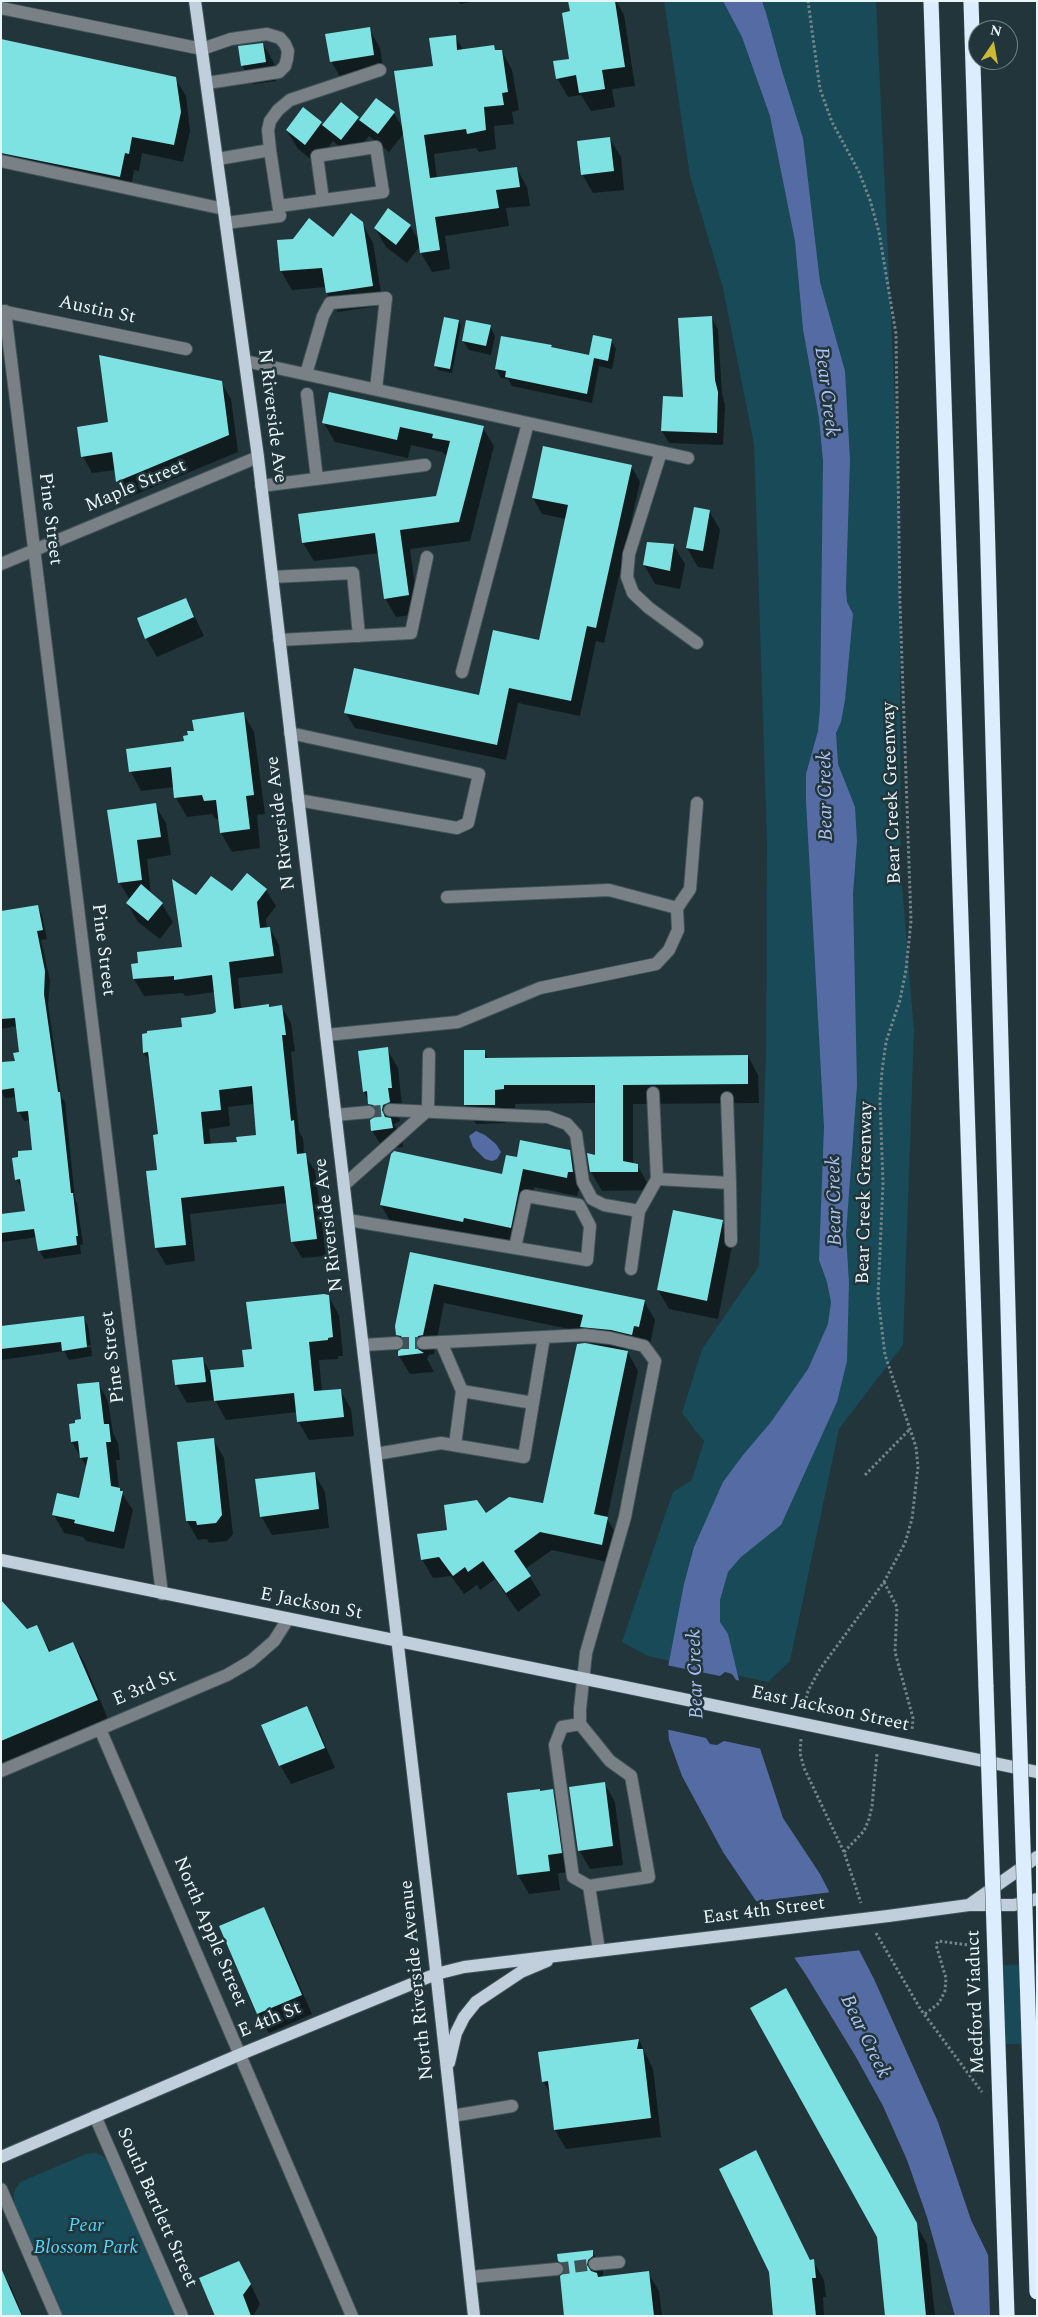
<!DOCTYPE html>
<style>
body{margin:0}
#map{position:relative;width:1038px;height:2317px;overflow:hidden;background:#21353b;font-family:Spectral,serif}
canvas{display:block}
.frame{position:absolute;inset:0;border:2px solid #e9f5f9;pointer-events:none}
.north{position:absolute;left:968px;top:20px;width:50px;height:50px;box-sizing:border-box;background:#21353b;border:1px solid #718287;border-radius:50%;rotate:12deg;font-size:14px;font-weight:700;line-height:20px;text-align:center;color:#e9f5f9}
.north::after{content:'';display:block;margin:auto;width:18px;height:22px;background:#ccb938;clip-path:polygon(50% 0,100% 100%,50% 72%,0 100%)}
</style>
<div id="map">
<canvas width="1038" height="2317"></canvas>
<div class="frame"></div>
<div class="north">N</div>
</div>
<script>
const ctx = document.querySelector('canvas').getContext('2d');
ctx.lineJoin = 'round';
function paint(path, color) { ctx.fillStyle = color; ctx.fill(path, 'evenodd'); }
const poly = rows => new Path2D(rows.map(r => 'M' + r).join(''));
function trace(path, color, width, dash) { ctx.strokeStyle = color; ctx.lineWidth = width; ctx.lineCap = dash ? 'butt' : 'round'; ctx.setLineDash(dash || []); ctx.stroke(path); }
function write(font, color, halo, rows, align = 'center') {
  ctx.font = font + ' Spectral,serif'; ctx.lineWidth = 5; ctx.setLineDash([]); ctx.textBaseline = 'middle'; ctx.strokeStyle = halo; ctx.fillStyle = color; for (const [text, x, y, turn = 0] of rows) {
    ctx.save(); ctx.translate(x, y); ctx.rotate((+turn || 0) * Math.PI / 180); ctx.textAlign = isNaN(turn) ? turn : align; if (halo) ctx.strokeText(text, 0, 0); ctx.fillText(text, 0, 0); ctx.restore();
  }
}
paint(poly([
 [664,1,876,1,899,486,901,873,914,1031,903,1345,839,1429,790,1661,768,1682,648,1656,622,1642,673,1492,692,1480,704,1441,682,1413,702,1349,759,1266,766,1052,767,842,754,444,723,288,690,176],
 [1037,1964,1037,2043,989,2045,987,1966],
 [97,2153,107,2159,176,2316,62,2316,14,2206,14,2192,20,2182,25,2180,86,2154]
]), '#184a58');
paint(poly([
 [723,1,762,1,766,13,782,71,803,138,820,282,845,371,850,460,846,588,847,602,853,614,845,700,841,722,836,733,838,764,855,807,857,841,853,894,857,1085,846,1234,849,1283,847,1361,837,1402,781,1525,741,1557,728,1572,720,1600,720,1622,728,1634,743,1697,783,1818,820,1874,874,1979,938,2122,971,2220,994,2267,1008,2316,955,2316,927,2217,907,2160,883,2106,856,2057,806,1975,723,1852,682,1776,669,1740,666,1700,668,1667,684,1584,694,1547,723,1482,743,1455,771,1422,808,1369,828,1324,831,1302,827,1282,819,1260,824,1127,806,801,806,774,818,731,820,708,823,461,819,418,803,329,795,241,770,116,742,37],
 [476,1131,485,1135,496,1144,501,1152,497,1159,492,1161,485,1159,473,1147,469,1136]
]), '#556ba4');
paint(poly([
 [666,1665,720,1676,725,1672,732,1674,736,1680,742,1681,762,1749,724,1741,717,1745,710,1744,706,1738,665,1729,664,1700],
 [832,1892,862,1950,791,1958,752,1902],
 [988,2249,1010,2305,1011,2316,990,2316]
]), '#21353b');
paint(poly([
 [458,1,477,1,460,4],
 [577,1,616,1,624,15,635,86,612,89,615,107,591,111,581,95,568,97,557,78,570,60,571,13],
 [369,29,380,48,384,74,342,80,331,61],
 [455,36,463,50,493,46,496,52,502,51,512,70,519,110,512,112,514,124,494,126,496,149,479,152,476,148,434,154,437,179,517,169,527,187,530,206,506,208,509,226,445,236,450,269,432,272,421,253,420,246,407,263,386,247,375,228,410,226,420,242,404,133,389,152,369,136,352,158,333,141,316,163,298,149,287,131,321,123,323,126,341,104,360,121,376,100,394,113,404,130,434,67],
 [1,40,175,78,186,96,190,131,183,162,142,153,139,171,134,170,130,194,1,167],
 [263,44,274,63,276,81,253,84,242,65],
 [610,139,621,157,624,190,593,193,582,174],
 [362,223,373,243,383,305,338,312,327,293,326,287,292,290,281,271],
 [712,318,718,330,722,393,725,405,723,445,669,443,662,431,684,398],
 [459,321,461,325,452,373,438,370,435,366],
 [490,326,495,336,491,355,469,350,463,341],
 [611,340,616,349,612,369,599,366,592,403,512,386,508,379,501,378,496,369,551,346,552,349,590,356],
 [221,382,231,399,238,452,127,498,118,482,116,470,92,473,83,456,110,424],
 [324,423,483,428,494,446,470,541,410,549,419,614,396,617,385,598,379,553,314,561,303,543,437,497,448,457,442,452,411,445,408,458,335,442],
 [631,466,640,482,604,643,596,641,580,716,518,703,506,760,355,728,346,713,480,696,540,641,566,519,542,514,533,498],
 [710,512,720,530,713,569,698,567,687,548],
 [674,546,685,564,680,589,655,584,644,565],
 [186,599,204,636,157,657,146,638],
 [243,713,254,732,265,814,257,815,260,848,232,852,221,833,219,819,216,819,212,814,187,817,176,798,174,787,141,791,131,772,128,750,185,742,195,732],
 [155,805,166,823,171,855,147,859,151,894,162,904,173,922,160,939,138,922,127,903,130,900,119,882,108,811],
 [266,890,276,906,266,919,267,928,270,928,279,945,283,973,238,978,241,1009,281,1006,291,1023,295,1051,291,1052,299,1132,303,1138,304,1154,315,1171,326,1256,302,1258,292,1241,287,1203,190,1214,195,1261,166,1265,156,1248,159,1135,151,1064,144,1053,183,1028,217,1012,215,992,185,996,183,993,144,996,134,979,132,965,183,948,197,897],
 [254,1104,257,1136,238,1143,211,1145,209,1129,230,1126,228,1107],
 [37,906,42,915,47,939,41,940,50,981,48,1004,61,1096,65,1102,75,1199,77,1203,83,1244,80,1245,81,1254,44,1259,39,1250,37,1237,2,1242,1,1240,1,1215,26,1212,22,1188,16,1179,20,1158,34,1151,30,1120,24,1121,19,1112,17,1097,5,1098,1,1091,1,1066,18,1069,21,1054,17,1026,1,1029,1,912],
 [387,1049,398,1068,402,1106,398,1107,400,1121,394,1124,402,1138,403,1147,383,1149,372,1130,377,1117,364,1092,360,1052],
 [484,1051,489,1060,748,1056,758,1075,759,1103,633,1104,633,1165,637,1165,648,1184,648,1190,602,1191,591,1172,597,1157,596,1103,515,1104,515,1108,505,1108,505,1123,476,1124,465,1105],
 [569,1151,580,1170,583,1191,578,1191,577,1196,534,1187,521,1246,392,1224,381,1205,503,1175,518,1159],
 [674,1212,722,1221,733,1240,718,1319,669,1309,658,1290],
 [411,1253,644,1301,655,1320,650,1345,642,1353,626,1349,638,1371,607,1519,618,1537,612,1563,552,1550,525,1569,541,1595,518,1612,495,1579,480,1590,477,1585,464,1594,451,1576,433,1578,422,1559,449,1531,486,1515,544,1505,593,1346,584,1332,444,1303,434,1354,429,1355,427,1359,434,1372,410,1374,399,1356,405,1348,397,1335],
 [328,1296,339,1315,343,1356,338,1356,338,1359,319,1360,322,1392,340,1390,351,1409,354,1436,309,1440,298,1421,297,1412,226,1420,215,1400,187,1403,176,1384,202,1358,210,1372,246,1368,253,1350],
 [83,1317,88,1326,91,1345,64,1349,64,1351,91,1347,92,1356,69,1360,64,1351,1,1360,1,1327],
 [98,1383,108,1401,113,1433,118,1443,120,1460,116,1460,119,1489,133,1510,124,1549,86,1541,83,1537,64,1533,54,1515,80,1499,87,1468,72,1442],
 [213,1439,224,1458,233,1534,227,1541,209,1543,207,1539,198,1540,187,1521],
 [314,1473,325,1492,329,1528,272,1535,261,1516],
 [1,1602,27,1631,37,1627,51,1653,73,1643,84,1662,108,1719,1,1765],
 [306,1708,317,1726,335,1768,291,1784,280,1765],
 [604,1783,615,1802,623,1865,590,1869,579,1850],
 [552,1790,563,1809,572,1872,558,1873,560,1890,529,1894,518,1875,508,1794],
 [263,1908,274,1927,312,2014,269,2033,258,2014,221,1927],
 [796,2008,927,2244,935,2316,886,2316,878,2236],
 [639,2040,653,2069,661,2137,566,2149,555,2130,551,2095,543,2081],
 [756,2152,811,2261,813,2261,824,2280,826,2297,823,2297,824,2316,775,2316],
 [592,2251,603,2270,603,2275,599,2278,648,2273,659,2291,662,2316,565,2316,566,2272,559,2261],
 [1,2270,11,2287,23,2316,1,2316],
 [249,2281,260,2304,253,2316,216,2316]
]), '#0007');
paint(poly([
 [568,1,615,1,625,67,602,70,605,89,579,93,576,75,556,79,553,61,569,59,562,13,570,11],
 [370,27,374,55,330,62,325,34],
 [456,35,457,50,494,45,495,50,502,50,508,92,502,93,504,105,484,107,486,130,467,134,466,129,424,135,430,178,517,167,520,187,496,190,499,208,435,217,440,250,420,253,394,71,433,66,429,38],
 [1,39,176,77,181,112,174,145,132,137,129,154,125,153,120,177,1,153],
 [263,43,266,62,241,66,238,46],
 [376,98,395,112,378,134,359,120],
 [341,102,359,117,341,140,322,125],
 [303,107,322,122,305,145,286,130],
 [610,137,614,171,581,175,577,141],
 [388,208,411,225,396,245,374,228],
 [351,213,363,222,373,286,326,293,322,268,280,271,277,240,293,239,309,218,333,237],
 [712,316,715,380,718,392,717,433,661,431,663,396,683,397,678,318],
 [444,317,459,320,450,369,434,366],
 [466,320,491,325,486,346,462,341],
 [593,335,612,339,608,361,594,358,587,394,505,377,506,371,495,369,501,336,552,345,551,347,589,355],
 [99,355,222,381,229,435,116,482,112,452,81,457,77,427,108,422],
 [329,392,484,426,459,522,400,530,409,595,384,599,375,533,302,543,298,514,436,496,450,441,432,438,433,434,400,427,397,440,322,423],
 [543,446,632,465,596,628,587,626,571,701,509,688,497,745,344,713,354,668,479,695,493,630,539,640,568,505,532,498],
 [694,507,710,510,703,551,686,548],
 [647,542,674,544,670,571,643,565],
 [186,598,194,617,145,639,137,618],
 [244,712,254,795,246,796,250,829,220,833,216,800,204,801,202,795,174,798,171,767,129,772,126,749,184,741,183,736,188,735,187,731,194,731,192,720],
 [156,803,161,837,137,840,142,880,118,883,107,810],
 [247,873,267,889,257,902,260,928,270,927,274,956,229,962,234,1009,269,1004,269,1007,282,1005,286,1035,282,1035,291,1121,294,1120,297,1154,306,1153,317,1239,291,1242,284,1186,181,1198,186,1245,155,1248,146,1171,157,1170,153,1135,158,1134,148,1052,143,1053,142,1034,147,1033,147,1031,182,1027,181,1018,212,1014,216,1012,212,975,174,980,174,976,133,979,131,964,138,963,137,952,182,947,172,879,196,895,211,876,232,891],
 [252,1086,256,1135,236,1137,237,1142,204,1144,201,1112,221,1110,219,1090],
 [141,884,163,903,148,921,126,903],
 [38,905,43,930,37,931,45,971,44,994,58,1092,60,1092,71,1193,73,1193,78,1236,76,1236,77,1245,38,1251,34,1229,1,1233,1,1214,25,1211,20,1179,15,1180,12,1158,18,1157,18,1151,32,1150,28,1111,17,1112,14,1088,1,1090,1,1062,15,1061,13,1053,19,1052,15,1018,1,1019,1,911],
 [388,1047,392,1088,388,1088,390,1102,383,1105,382,1110,385,1117,391,1118,393,1128,371,1131,370,1120,376,1116,377,1111,373,1105,368,1104,367,1091,363,1092,358,1051],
 [464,1050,485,1050,485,1058,748,1055,748,1084,623,1085,623,1161,638,1164,638,1172,590,1172,587,1153,595,1155,595,1085,504,1085,504,1089,495,1090,495,1105,464,1105],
 [520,1140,570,1150,573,1172,568,1172,567,1178,523,1169,511,1228,464,1218,463,1222,380,1205,391,1154,394,1151,502,1174,506,1155,517,1157],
 [673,1210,723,1220,707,1301,657,1290],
 [410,1252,645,1300,639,1327,634,1326,632,1335,611,1330,580,1327,583,1315,434,1284,423,1335,418,1336,415,1343,416,1348,424,1353,398,1356,398,1351,404,1347,405,1342,401,1336,396,1335,395,1326],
 [324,1294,329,1295,333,1337,328,1338,328,1340,309,1342,314,1391,341,1389,344,1417,297,1422,294,1393,214,1401,210,1370,244,1367,242,1350,252,1349,246,1302],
 [84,1316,87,1347,62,1351,61,1342,1,1349,1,1326],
 [585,1343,628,1351,594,1514,608,1517,602,1545,540,1532,514,1551,531,1576,506,1593,483,1561,468,1572,465,1567,453,1576,439,1557,421,1560,417,1534,447,1530,444,1505,477,1500,486,1513,509,1497,543,1503,577,1344],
 [203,1357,206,1382,175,1385,172,1360],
 [99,1382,104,1424,109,1424,111,1442,106,1442,111,1486,120,1488,120,1491,123,1491,114,1532,74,1523,75,1520,52,1515,57,1493,79,1498,88,1457,80,1458,78,1441,71,1442,69,1424,75,1423,75,1420,81,1419,77,1384],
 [214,1438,222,1515,216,1523,197,1525,196,1521,186,1521,177,1442],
 [315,1472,319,1509,260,1517,255,1479],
 [1,1600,27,1629,37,1625,49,1652,73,1642,98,1700,1,1741],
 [307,1706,325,1748,279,1766,261,1725],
 [605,1782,613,1846,578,1851,569,1787],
 [540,1789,540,1791,553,1789,562,1853,548,1855,550,1871,517,1875,507,1793],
 [264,1907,302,1995,257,2014,219,1926],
 [786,1988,917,2223,926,2316,885,2316,877,2237,750,2008],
 [639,2039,637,2049,643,2049,651,2118,554,2130,548,2081,542,2082,538,2052],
 [756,2150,810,2260,814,2259,816,2278,812,2278,816,2316,773,2316,769,2272,719,2169],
 [593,2250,593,2256,588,2260,587,2265,591,2271,597,2273,598,2277,649,2271,654,2316,564,2316,560,2276,564,2273,565,2268,563,2264,558,2261,557,2254],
 [239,2261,251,2284,243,2295,251,2316,215,2316,199,2278],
 [1,2268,22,2316,1,2316]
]), '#7ee2e3');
trace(poly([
 [369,1112,390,1110],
 [397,1343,423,1343],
 [557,2269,595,2264]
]), '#3f5258', 12, [12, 6]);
const minor = poly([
 [1,8,202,49,231,39,267,34,280,38,285,44,288,51,287,59,285,66,279,72,207,83],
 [270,150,268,130,270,121,278,110,290,100,380,70],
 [218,159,270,150,280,216,226,223],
 [1,161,224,209],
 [279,206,383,192,376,147,317,156,323,200],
 [1,311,186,349],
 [5,311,162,1594],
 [245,361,688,458],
 [306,374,323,316,330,303,386,298,376,389],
 [307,394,317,479],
 [661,452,629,554,627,577,633,593,649,608,697,643],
 [261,486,425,465],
 [1,564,258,457],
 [272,577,353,573,359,636],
 [279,640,411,633,427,557],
 [462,672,528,423],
 [290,733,479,774,468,823,457,828,298,800],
 [677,908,690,889,697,803],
 [326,1035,458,1022,540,988,656,964,669,950,678,930,677,908,609,890,447,897],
 [653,1093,657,1179],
 [727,1098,730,1183],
 [390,1110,548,1117,567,1124,576,1134,583,1182,592,1199,604,1205,639,1211,631,1269],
 [335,1115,369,1112],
 [344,1185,428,1110,429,1054],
 [639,1211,657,1179,730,1183,731,1241],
 [348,1220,587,1260,590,1226,579,1205,526,1196,515,1248],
 [544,1337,585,1335,610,1338,644,1346,655,1361,625,1517,586,1653,580,1709,580,1724,610,1761,631,1776,649,1877,589,1886,573,1877,555,1745,562,1727,580,1724],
 [441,1342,462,1391,455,1445],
 [363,1345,397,1343],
 [462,1391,533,1403],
 [376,1454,441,1443,524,1457,544,1337,423,1343],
 [100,1729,352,2316],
 [1,1771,227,1675,251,1661,274,1641,288,1619],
 [589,1886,599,1950],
 [95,2116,182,2316],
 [452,2116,512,2106],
 [1,2189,56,2316],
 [595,2264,619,2262],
 [470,2277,557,2269]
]);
const major = poly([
 [195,1,258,457,433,1943,474,2316],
 [1,1560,615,1685],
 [828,1729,1037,1772],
 [969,1905,1037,1857],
 [888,1916,969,1905,1014,1905,1037,1899],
 [449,2063,456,2033,464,2017,476,2002,521,1972,547,1961],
 [1,2157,241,2054,436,1974,464,1967,722,1936]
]);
const highway = poly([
 [931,1,986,1687],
 [971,1,987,516,1018,1688]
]);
trace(minor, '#415459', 14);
trace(major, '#415459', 14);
trace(highway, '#415459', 16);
trace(poly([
 [865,1475,910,1429],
 [884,1582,897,1607,895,1652,913,1718,912,1730],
 [804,1708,808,1691,820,1669,884,1582,905,1543,912,1519,918,1467,916,1447,885,1355,878,1297,883,1183,880,1099,882,1071,886,1042,900,1000,906,970,911,921,900,604,896,334,879,232,870,200,859,172,832,122,820,89,808,1],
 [801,1739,800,1753,804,1768,844,1852,861,1903],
 [844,1852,864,1831,869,1819,872,1806,877,1754],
 [876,1933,921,2010,982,2092],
 [925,2014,939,2003,945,1991,946,1978,936,1945,938,1941,976,1946]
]), '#74858a', 3, [2.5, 2.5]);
trace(minor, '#798086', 12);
trace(major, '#c0cfdb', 12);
trace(highway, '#dceefd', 15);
const majorBridge = poly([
 [615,1685,828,1729],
 [722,1936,888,1916]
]);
const highwayBridge = poly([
 [986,1687,1007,2316],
 [1018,1688,1037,2292]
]);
trace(majorBridge, '#415459', 14, []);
trace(highwayBridge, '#415459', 16, []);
trace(majorBridge, '#c0cfdb', 12);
trace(highwayBridge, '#dceefd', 15);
write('19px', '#e9f5f9', '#21353b', [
 ["Austin St",97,311,12],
 ["N Riverside Ave",271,416,83],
 ["Maple Street",136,487,-23],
 ["Pine Street",49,519,83],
 ["Bear Creek Greenway",893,793,-92],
 ["N Riverside Ave",282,823,-97],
 ["Pine Street",102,950,83],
 ["Bear Creek Greenway",866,1193,-89],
 ["N Riverside Ave",330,1225,-97],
 ["Pine Street",114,1357,-97],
 ["E Jackson St",311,1605,11],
 ["E 3rd St",145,1689,-23],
 ["East Jackson Street",830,1710,12],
 ["East 4th Street",764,1912,-7],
 ["North Apple Street",209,1932,67],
 ["North Riverside Avenue",418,1980,-96],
 ["Medford Viaduct",977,2002,-92],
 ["E 4th St",270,2021,-23],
 ["South Bartlett Street",156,2208,66]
]);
write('italic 19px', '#53d7fc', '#21353b', [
 ["Pear",86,2227],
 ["Blossom Park",86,2249]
]);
write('italic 20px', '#aec2f4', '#21353b', [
 ["Bear Creek",825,392,83],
 ["Bear Creek",827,796,-91],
 ["Bear Creek",836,1201,-91],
 ["Bear Creek",697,1674,-92],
 ["Bear Creek",864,2037,64]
]);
</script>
